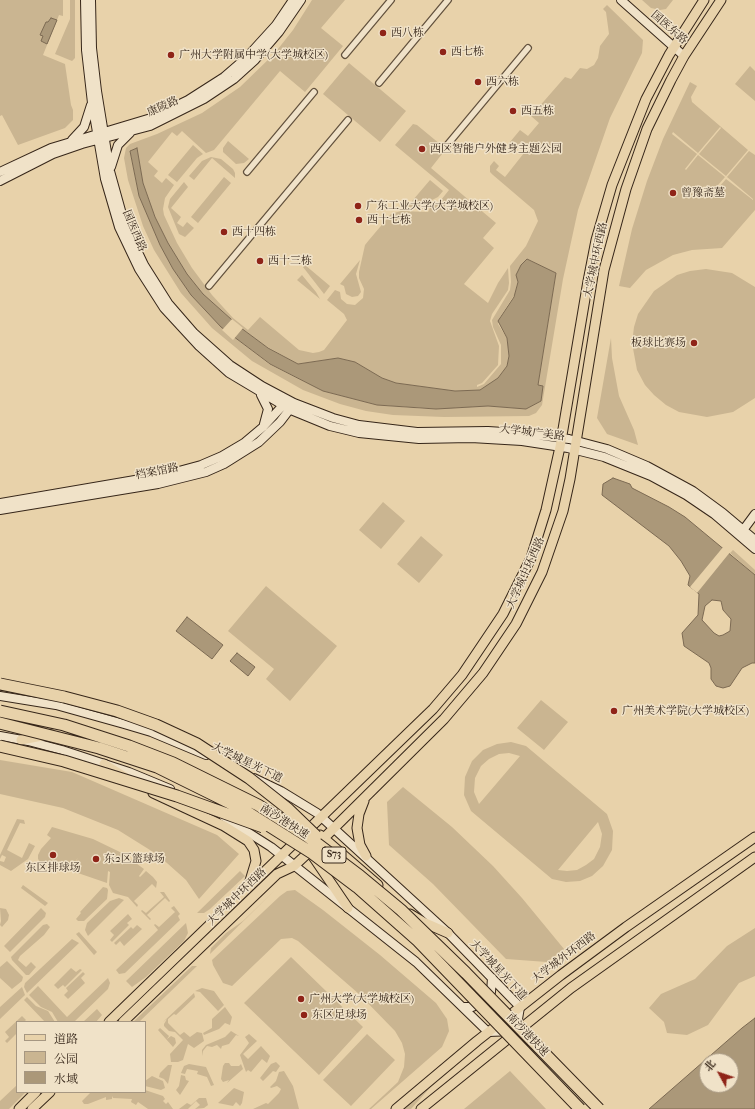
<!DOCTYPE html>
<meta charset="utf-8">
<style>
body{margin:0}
#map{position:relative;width:755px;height:1109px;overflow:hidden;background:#e8d2aa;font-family:"IM FELL French Canon","Noto Serif SC",serif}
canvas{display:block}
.legend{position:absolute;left:16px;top:1021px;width:130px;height:72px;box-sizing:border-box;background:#f0e2c8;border:1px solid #a69782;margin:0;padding:5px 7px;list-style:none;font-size:12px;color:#362619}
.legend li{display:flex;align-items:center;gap:8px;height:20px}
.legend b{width:20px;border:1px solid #a69782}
.north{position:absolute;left:699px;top:1053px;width:40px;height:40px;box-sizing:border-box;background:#f0e2c8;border:1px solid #a69782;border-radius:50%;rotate:310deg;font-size:11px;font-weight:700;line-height:16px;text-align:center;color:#362619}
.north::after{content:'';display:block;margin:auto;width:14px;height:18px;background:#8f2418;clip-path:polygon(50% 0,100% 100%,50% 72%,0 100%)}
</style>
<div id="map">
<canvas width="755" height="1109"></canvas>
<ul class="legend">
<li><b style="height:5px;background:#e8d2aa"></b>道路</li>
<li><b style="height:11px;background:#cab591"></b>公园</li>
<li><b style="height:11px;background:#ab9879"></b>水域</li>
</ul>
<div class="north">北</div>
</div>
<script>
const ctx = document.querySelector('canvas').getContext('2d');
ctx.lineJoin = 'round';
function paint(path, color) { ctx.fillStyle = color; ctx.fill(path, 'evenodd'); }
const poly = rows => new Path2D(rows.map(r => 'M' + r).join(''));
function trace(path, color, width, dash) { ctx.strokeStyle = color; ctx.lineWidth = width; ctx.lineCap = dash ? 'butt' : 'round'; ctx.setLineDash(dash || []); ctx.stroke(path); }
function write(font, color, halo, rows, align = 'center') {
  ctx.font = font + ' "IM FELL French Canon","Noto Serif SC",serif'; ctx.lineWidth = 3; ctx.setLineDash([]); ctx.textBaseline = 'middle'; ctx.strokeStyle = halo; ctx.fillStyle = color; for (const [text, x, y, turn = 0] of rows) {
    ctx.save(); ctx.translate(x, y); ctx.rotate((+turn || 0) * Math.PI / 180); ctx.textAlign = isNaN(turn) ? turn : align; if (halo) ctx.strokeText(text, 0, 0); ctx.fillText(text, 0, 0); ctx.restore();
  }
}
paint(poly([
 [0,0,63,0,63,16,59,15,43,55,65,64,71,105,73,110,73,120,65,128,18,145,2,115,0,116],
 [70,0,75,0,75,58,72,61,55,54,70,19],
 [312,0,345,0,321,28,343,46,305,92,280,71,214,150,206,153,182,131,177,136,172,132,148,162,158,171,154,176,162,183,166,178,174,185,165,198,163,209,164,215,177,243,192,268,212,295,233,318,248,330,260,317,299,350,313,353,319,352,324,350,347,320,344,314,327,300,335,290,340,292,341,299,347,304,355,305,363,298,364,289,359,278,359,272,365,245,369,240,391,214,401,211,428,212,432,204,441,200,449,190,395,145,413,124,417,125,446,149,431,168,496,223,483,238,494,248,464,284,488,303,498,283,508,268,509,283,508,290,492,314,490,321,499,346,498,365,482,383,477,385,477,387,484,384,501,364,501,345,493,327,492,320,510,290,511,282,510,266,526,246,538,221,534,210,493,175,490,172,490,166,494,161,499,166,496,170,505,177,524,153,516,146,513,149,508,144,510,142,520,130,528,136,539,123,531,116,565,77,571,79,580,68,587,69,594,65,598,58,600,46,609,34,606,12,603,9,607,5,643,40,642,53,610,118,578,210,563,279,542,405,536,413,529,416,444,417,393,415,366,411,340,404,303,390,252,361,212,328,181,293,154,250,143,226,128,180,124,158,126,148,130,144,157,134,202,113,240,87,274,54,293,30],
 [137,148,143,183,155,217,168,243,187,274,203,294,241,328,264,345,298,364,338,358,355,362,382,378,396,383,455,391,480,390,498,378,507,366,509,356,507,338,498,324,500,317,515,294,521,265,527,259,556,273,538,385,543,386,541,401,526,409,488,406,427,409,377,405,323,391,269,364,221,327,191,295,173,269,160,245,139,196,130,151],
 [642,0,673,0,666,9,660,10,651,8],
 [349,63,406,111,380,142,323,94],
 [750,66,755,71,755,101,735,84],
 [690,82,697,86,691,97,692,102,748,150,726,176,699,154,721,128,720,127,698,153,673,132,672,134,697,154,685,169,686,170,698,155,725,177,712,192,714,193,726,179,753,200,753,199,727,177,749,151,755,155,755,210,722,248,692,250,673,255,646,270,630,288,619,286,632,229,647,181,663,139],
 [228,141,249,159,244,163,236,164,223,152,223,148],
 [193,145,203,154,197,158,177,182,168,175],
 [211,157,221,159,233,169,235,173,235,178,212,158,194,180,189,176,202,161],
 [224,177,231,183,198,223,191,217],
 [430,180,443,191,438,197,430,201,425,209,407,207],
 [184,182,188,187,171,208,181,217,177,223,183,227,187,222,194,228,185,237,179,234,168,207,170,199],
 [360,260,356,274,361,292,358,296,352,297,346,294,344,286,340,284],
 [305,265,330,286,324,294,303,267],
 [706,269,732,273,755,287,755,398,733,412,707,417,679,412,666,405,654,395,645,385,637,370,632,343,634,327,638,314,654,291,677,275,690,271],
 [302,275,316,292,320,299,297,280],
 [611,338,612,358,619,396,634,430,638,445,607,434,597,418],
 [383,502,405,521,381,549,359,530],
 [421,536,443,555,419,583,397,564],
 [733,550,755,570,755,575,730,553],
 [266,586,337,646,290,701,266,679,274,669,228,631],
 [541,700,568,722,544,750,517,728],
 [511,742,526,746,607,814,613,831,612,850,603,866,592,876,580,881,566,882,552,879,471,811,464,795,465,777,472,761,483,750,497,744],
 [509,753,520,756,479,804,474,792,475,778,481,766,489,759,499,754],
 [598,822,602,834,600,847,594,859,586,865,577,870,567,871,558,870],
 [0,760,72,772,217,835,239,854,199,899,186,880,158,855,118,830,63,808,0,794],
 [403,787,452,827,493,866,522,898,564,949,547,962,506,959,433,884,389,845,387,802],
 [17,819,24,820,25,824,20,823,7,850,22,858,29,843,35,846,28,859,11,871,0,865,0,861,4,862,6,857,2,855,0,859,0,855],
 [52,827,93,839,122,853,144,869,139,876,140,877,146,871,153,877,157,882,156,888,152,884,134,901,138,905,137,907,128,897,113,893,109,885,110,872,108,871,107,883,75,872,74,865,78,858,73,864,63,869,41,863,38,859,38,855,41,849,51,838,47,835],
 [240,871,245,876,210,909,204,913,197,913],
 [285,882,275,890,210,954,211,948,226,933,243,921,275,890],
 [23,885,48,903,45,906,21,888],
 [103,887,107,888,108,890,107,899,84,921,78,921,76,919,81,913,80,912],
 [295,890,323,910,380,955,436,1003,447,1019,449,1031,442,1047,371,1109,369,1109,398,1082,404,1067,405,1054,402,1043,395,1031,359,994,298,941,292,938,281,939,232,986,223,983,213,965,212,960,280,896,287,891],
 [160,892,164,892,170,901,169,902,165,898,147,915,151,919,150,920,141,911,142,910,146,913,164,897],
 [119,898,124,900,88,936,85,930,87,923,110,901],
 [174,906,180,914,178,916,180,920,125,973,119,974,116,970,158,930,154,925,155,924,159,927,175,912,171,908],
 [0,908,6,909,9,915,8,920,2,927,0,925,1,921],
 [41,908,46,913,45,917,10,952,4,946],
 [128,914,132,919,127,923,129,925,112,942,110,940,114,935,110,931],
 [186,923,188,933,184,941,146,977,132,987,126,981],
 [47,924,50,927,44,935,20,956,18,960,26,967,31,962,36,967,29,975,26,975,12,960,11,957,43,925],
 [137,925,142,929,124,946,120,941,116,945,114,943,131,927,133,929],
 [755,928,755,976,739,983,708,1025,687,1035,667,1033,664,1022,649,1008,661,994,695,979,727,946],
 [79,932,97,952,94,955,76,934],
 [72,939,79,943,27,993,24,987,25,983],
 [291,957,363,1027,319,1075,244,1003],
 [7,961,23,977,22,981,12,989,0,978,0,967],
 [192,966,197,966,139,1022,133,1022],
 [71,968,76,972,80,969,82,970,65,987,63,985,58,989,54,985],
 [83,972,85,974,81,978,85,983,68,999,64,995,68,991,66,988],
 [108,978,110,983,108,989,74,1022,58,1022,52,1012,41,1007,29,995,38,986,67,1017],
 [22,987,25,995,0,1019,0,1007],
 [202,988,214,991,224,1005,218,1011,200,992,195,991],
 [194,993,195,997,176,1015,174,1014,168,1019,168,1023,180,1035,184,1032,190,1037,197,1032,202,1033,204,1041,194,1048,188,1044,183,1060,178,1062,171,1062,170,1054,183,1040,175,1032,169,1031,164,1026,164,1024,167,1019,163,1022],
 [27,997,36,1006,48,1011,55,1022,45,1022,24,1000],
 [225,1007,232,1017,230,1025,225,1023,219,1029,204,1035,203,1033,212,1028,212,1019],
 [97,1009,102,1015,96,1022,83,1022],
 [22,1016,26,1020,24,1022,17,1022,17,1033,7,1043,5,1041,9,1037,5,1032],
 [160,1028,169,1036,167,1039,171,1036,175,1038,176,1043,173,1047,158,1030],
 [231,1031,239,1036,236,1035,229,1044,222,1046,221,1049,217,1045,212,1047,207,1046,203,1051,202,1056,202,1050,206,1045,225,1037],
 [249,1034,257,1041,243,1054,248,1059,261,1046,270,1056,267,1063,262,1059,251,1072,248,1070,246,1072,240,1055,249,1043,245,1037],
 [367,1034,395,1060,351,1106,323,1080],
 [276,1062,280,1066,276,1072,273,1071,263,1081,260,1078,271,1064],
 [225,1063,229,1063,231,1066,239,1066,241,1064,243,1069,227,1083,229,1080,223,1082,221,1079,223,1066],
 [189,1064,206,1067,214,1085,211,1086,207,1077,197,1074,198,1071,187,1069,185,1074,181,1073,184,1066],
 [168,1065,172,1065,168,1084,164,1079,159,1077,160,1073],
 [284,1071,293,1086,299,1109,253,1109,266,1103,268,1104,279,1093,281,1089,277,1086,271,1088,270,1087,276,1081,279,1072],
 [510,1071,546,1109,464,1109],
 [181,1075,185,1076,186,1080,189,1081,180,1095,176,1090,179,1086],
 [152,1076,163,1081,165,1088,161,1090,145,1086,145,1081],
 [437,1080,411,1109,403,1109],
 [17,1085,17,1092,26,1092,9,1109,0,1109,0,1101],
 [234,1088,244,1092,242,1103,240,1106,236,1102,233,1106,218,1103],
 [145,1090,163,1096,165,1099,163,1101,166,1104,168,1102,173,1109,148,1109,138,1102,136,1105,131,1102,132,1099,113,1098,112,1096,112,1099,106,1100,106,1097,88,1104,84,1104,82,1101,91,1092,145,1092],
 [199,1098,206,1098,208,1105,204,1108,195,1109,200,1105,196,1101,188,1109,179,1109,187,1103,191,1105]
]), '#cab591');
const water = poly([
 [51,18,57,20,47,44,41,41,43,36,40,35,46,22,48,22,51,18],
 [137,148,143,183,155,217,168,243,187,274,203,294,241,328,268,348,298,364,338,358,355,362,382,378,396,383,455,391,480,390,498,378,507,366,509,356,507,338,498,321,514,297,518,282,516,275,521,265,527,259,556,273,538,385,543,386,541,401,526,409,488,406,436,409,377,405,323,391,270,364,221,327,191,295,173,269,160,245,139,196,130,151,137,148],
 [613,478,630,484,632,488,669,507,685,517,755,575,755,663,752,663,742,668,730,686,723,688,716,686,711,679,711,668,709,663,684,646,682,633,698,615,699,594,688,585,690,576,681,561,669,546,602,495,603,484,613,478],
 [712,600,721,601,723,610,731,619,730,631,723,635,719,636,714,633,702,620,705,606,712,600],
 [187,617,223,645,212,659,176,631,187,617],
 [237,653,255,667,248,676,230,661,237,653],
 [755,1018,755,1109,649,1109,742,1028,755,1018],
 [707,1061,731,1061,731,1085,707,1085,707,1061]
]);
paint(water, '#ab9879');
trace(water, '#7c6a53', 1);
paint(poly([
 [232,319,243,328,233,340,222,330],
 [724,546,731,551,697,593,690,587]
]), '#e8d2aa');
const street = poly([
 [345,55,391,0],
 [379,83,448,0],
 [448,144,528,48],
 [247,172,314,92],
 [209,286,348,120]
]);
const secondary = poly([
 [85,0,86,50,92,103,105,179,119,227,139,269,164,308,199,346,229,373,291,410,330,426,359,433,419,439,471,438,522,441,568,448,604,457,651,476,686,495,714,514,755,549],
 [91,0,92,48,97,91,110,171,125,225,144,265,168,303,194,333,230,365,262,386,294,403,333,418,359,425,417,432,488,431,519,433,569,439,607,449,647,466,693,491,723,513,755,540],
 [621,0,684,56],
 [72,140,84,127,91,105],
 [111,167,118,145,130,133],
 [0,172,51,148,151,118,188,100,224,77,246,58,276,25,293,0],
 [0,181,53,154,82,144,150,126,204,99,234,79,255,60,279,32,301,0],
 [261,395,268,409,264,424],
 [0,503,164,475,201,465,222,456,244,443,263,427,286,402],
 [0,510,158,484,206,472,224,464,259,442,280,422,293,405],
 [741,533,755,514],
 [0,696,56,705,124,724,151,732,206,755],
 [0,736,28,741,62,750,129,772,170,789],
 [224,817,271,847,416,962,488,1032,516,1031,520,1007,448,933,317,813,281,791,254,778],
 [463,1007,472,1007,482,1003,491,992,492,978]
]);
const primary = poly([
 [21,740,63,732,83,736],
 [104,764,125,777],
 [153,793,224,826,248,841,254,850,256,861,249,884],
 [364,801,359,814,357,828,360,845,366,856],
 [320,835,378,885],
 [312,855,348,908],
 [410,914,425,923,448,933],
 [109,1022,433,709,462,675,503,614,531,558,546,510,560,447,588,281,596,240,612,185,646,99,669,55,704,0],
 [123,1022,277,874,294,866,324,838,444,719,483,673,516,624,542,572,563,511,570,479,604,270,626,189,647,129,671,80,684,56,721,0],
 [19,1109,36,1092],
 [32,1109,50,1092],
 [396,1109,477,1041,561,975,626,927,755,837],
 [421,1109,571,988,755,857]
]);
trace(street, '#62513d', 8);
trace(secondary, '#362619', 10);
trace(primary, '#362619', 11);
trace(street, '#f0e2c8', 5.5);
trace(secondary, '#f0e2c8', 8);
trace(primary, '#e8d2aa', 9);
const highwayBridge = poly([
 [0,684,64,697,117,711,156,725,197,744,249,778,287,808,316,836],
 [0,711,64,725,129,746,173,763,258,805,307,836,360,876,401,910,466,973,599,1109],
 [0,723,99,748,157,767,244,810,312,853,357,887,418,941,580,1109],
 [0,746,64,761,177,796,263,827]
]);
trace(highwayBridge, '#362619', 13, []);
trace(highwayBridge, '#e8d2aa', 11);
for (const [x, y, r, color] of [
 [383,33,4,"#8f2418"],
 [443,52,4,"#8f2418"],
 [171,55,4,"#8f2418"],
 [478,82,4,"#8f2418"],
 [513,111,4,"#8f2418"],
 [422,149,4,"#8f2418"],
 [673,193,4,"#8f2418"],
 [358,206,4,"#8f2418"],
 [359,220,4,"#8f2418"],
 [224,232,4,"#8f2418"],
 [260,261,4,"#8f2418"],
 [694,343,4,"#8f2418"],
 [614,711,4,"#8f2418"],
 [53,855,4,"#8f2418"],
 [96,859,4,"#8f2418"],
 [301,999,4,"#8f2418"],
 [304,1015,4,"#8f2418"]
]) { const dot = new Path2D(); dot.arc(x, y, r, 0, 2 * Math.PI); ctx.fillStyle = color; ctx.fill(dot); trace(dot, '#f0e2c8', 1.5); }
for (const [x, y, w] of [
 [334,855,24]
]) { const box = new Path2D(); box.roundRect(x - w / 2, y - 8, w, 16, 3); ctx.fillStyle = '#f0e2c8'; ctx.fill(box); trace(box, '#362619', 1); }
write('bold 10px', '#362619', null, [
 ["S73",334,855]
]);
write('11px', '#362619', '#f0e2c8', [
 ["国医东路",669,28,41],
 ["康陵路",163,107,-24],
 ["国医西路",134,231,67],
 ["大学城中环西路",596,260,-78],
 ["大学城广美路",532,433,7],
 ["档案馆路",157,472,-11],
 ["大学城中环西路",526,573,-66],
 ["大学城星光下道",247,763,26],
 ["南沙港快速",284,822,32],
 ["大学城中环西路",237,897,-44],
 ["大学城外环西路",564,958,-37],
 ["大学城星光下道",498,970,47],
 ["南沙港快速",527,1035,46]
]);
write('11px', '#362619', '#f0e2c8', [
 ["西八栋",391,33],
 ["西七栋",451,52],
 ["广州大学附属中学(大学城校区)",179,55],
 ["西六栋",486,82],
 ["西五栋",521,111],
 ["西区智能户外健身主题公园",430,149],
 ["曾豫斋墓",681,193],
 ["广东工业大学(大学城校区)",366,206],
 ["西十七栋",367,220],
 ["西十四栋",232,232],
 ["西十三栋",268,261],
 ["板球比赛场",686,343,"right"],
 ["广州美术学院(大学城校区)",622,711],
 ["东2区篮球场",104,859],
 ["东区排球场",53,868,"center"],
 ["广州大学(大学城校区)",309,999],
 ["东区足球场",312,1015]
], 'left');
</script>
